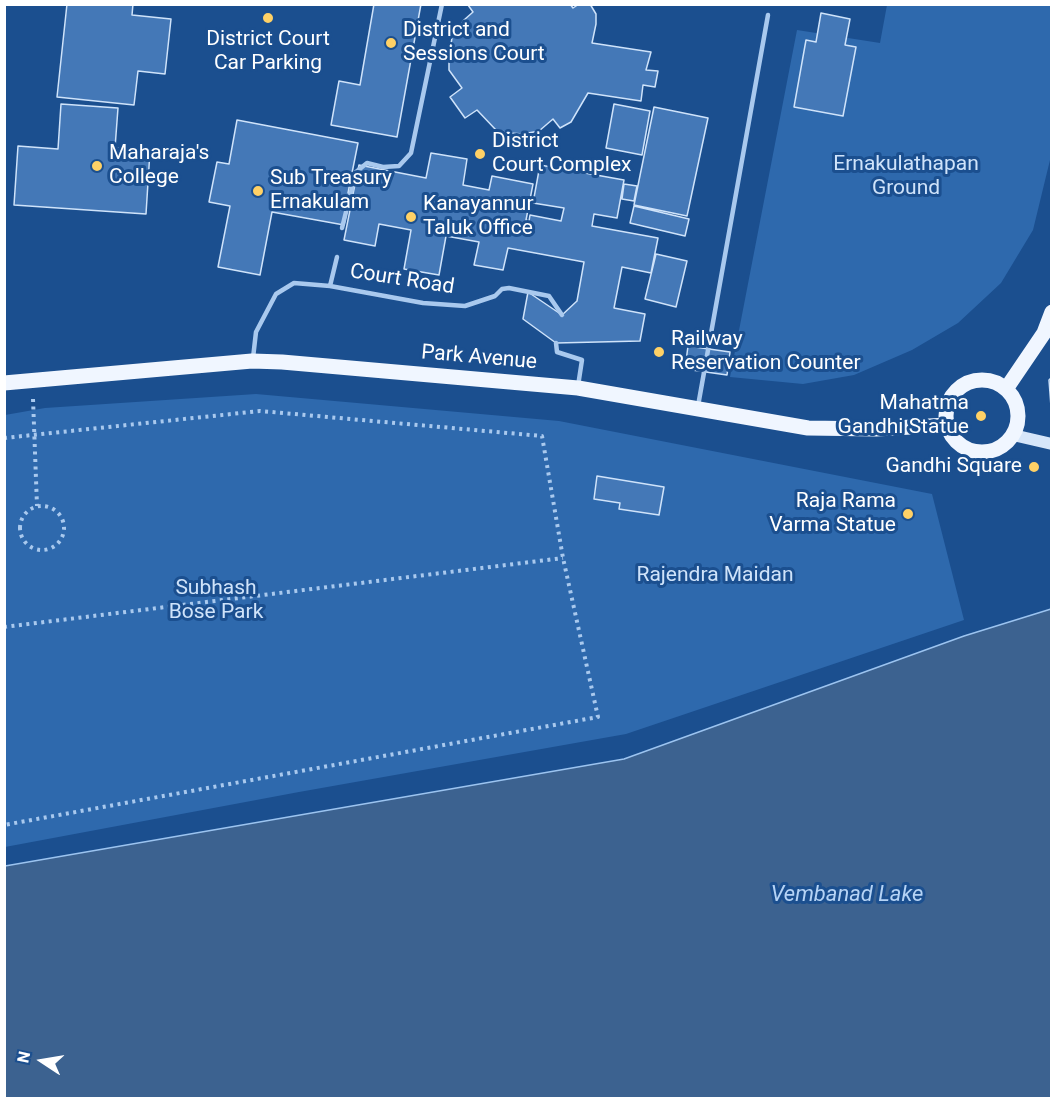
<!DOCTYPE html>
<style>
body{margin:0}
#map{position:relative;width:1056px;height:1103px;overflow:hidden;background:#1b4f8f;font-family:Roboto,sans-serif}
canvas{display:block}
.frame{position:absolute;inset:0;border:6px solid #fff;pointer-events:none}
.north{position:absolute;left:12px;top:1031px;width:60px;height:60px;-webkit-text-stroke:4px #1b4f8f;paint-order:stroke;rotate:282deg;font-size:16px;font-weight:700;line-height:24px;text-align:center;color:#fff}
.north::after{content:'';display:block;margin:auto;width:21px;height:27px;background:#fff;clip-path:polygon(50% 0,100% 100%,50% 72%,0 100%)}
</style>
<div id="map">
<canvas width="1056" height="1103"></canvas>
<div class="frame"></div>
<div class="north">N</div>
</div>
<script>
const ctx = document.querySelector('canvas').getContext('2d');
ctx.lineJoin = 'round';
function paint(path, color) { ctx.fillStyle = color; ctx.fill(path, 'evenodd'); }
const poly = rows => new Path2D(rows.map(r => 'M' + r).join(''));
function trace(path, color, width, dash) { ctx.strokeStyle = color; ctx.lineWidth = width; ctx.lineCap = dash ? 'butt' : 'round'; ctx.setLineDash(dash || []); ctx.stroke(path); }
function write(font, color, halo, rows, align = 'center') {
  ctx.font = font + ' Roboto,sans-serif'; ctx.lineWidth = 6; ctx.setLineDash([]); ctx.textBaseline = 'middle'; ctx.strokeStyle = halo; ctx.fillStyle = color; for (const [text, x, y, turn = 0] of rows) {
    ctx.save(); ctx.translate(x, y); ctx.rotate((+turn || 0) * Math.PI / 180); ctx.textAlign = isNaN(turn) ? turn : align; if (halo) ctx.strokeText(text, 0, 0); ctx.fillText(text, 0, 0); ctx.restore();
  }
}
paint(poly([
 [887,5,1051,5,1050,160,1033,230,1001,283,958,323,912,350,854,375,803,384,730,377,797,30,880,43],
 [256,394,559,421,932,494,964,620,626,734,299,792,5,847,5,415,45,408]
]), '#2e69ad');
const water = poly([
 [1051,609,1051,1098,5,1098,5,866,624,759,964,636,1051,609]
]);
paint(water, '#3c6290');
trace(water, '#9cc4f0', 1.5);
const building = poly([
 [67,4,133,4,132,15,171,19,165,74,138,71,134,105,57,97,67,4],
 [374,4,421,4,397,137,331,125,339,81,360,85,374,4],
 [570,4,573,8,579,4,590,4,596,14,596,24,592,43,651,52,646,70,658,71,655,87,643,85,641,101,588,93,571,122,560,128,553,119,539,131,523,134,510,133,496,130,477,110,465,118,450,97,462,88,449,70,449,55,452,38,464,20,473,12,468,5,570,4],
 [821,13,850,19,845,45,856,47,843,116,794,107,806,40,816,42,821,13],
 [61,104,118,108,115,148,150,151,146,214,14,205,18,146,58,149,61,104],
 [614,104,650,111,642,155,606,148,614,104],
 [654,107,708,118,687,216,634,205,654,107],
 [237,120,358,143,348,193,353,194,359,165,426,178,431,153,467,159,463,185,489,190,492,176,533,184,526,220,529,221,530,215,561,221,564,208,533,203,540,165,624,180,617,218,594,214,592,226,658,238,651,273,622,267,614,308,645,314,640,341,556,343,523,319,528,292,562,315,577,301,584,262,508,248,503,270,474,265,479,242,446,236,439,275,404,269,411,230,379,224,375,246,344,240,351,205,348,206,344,225,272,212,260,275,218,267,230,206,209,202,217,162,229,164,237,120],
 [624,184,637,186,634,201,622,199,624,184],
 [634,206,689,219,685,236,630,223,634,206],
 [656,254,687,261,676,307,645,299,656,254],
 [688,346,730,352,727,375,685,369,688,346],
 [1052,377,1052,420,1049,380,1052,377],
 [597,476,664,487,659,515,619,509,620,503,594,499,597,476]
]);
paint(building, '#4478b7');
trace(building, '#cfe3fa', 1.5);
trace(poly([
 [33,399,37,506],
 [4,438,260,411,542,436,563,558,598,717,4,825],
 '20 528a22 22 0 1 1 44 0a22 22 0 1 1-44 0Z',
 [4,627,563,558]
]), '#a9c9ee', 4, [3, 4.5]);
trace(poly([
 [342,228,356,172,367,163,383,167,399,166,411,153,442,4],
 [330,286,423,303,465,306,495,296,502,289,509,288,549,296,562,315],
 [556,343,557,352,582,360,578,386],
 [253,358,256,332,276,294,294,283,330,286,337,257],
 [698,406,768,15]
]), '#a9c9ee', 4.5);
trace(poly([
 [1013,435,1052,444]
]), '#d6e6fa', 12);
trace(poly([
 '946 416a36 36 0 1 1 72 0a36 36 0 1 1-72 0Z',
 [4,383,252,361,282,362,578,388,808,428,876,429,947,425],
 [1006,389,1044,333,1052,312]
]), '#f0f6ff', 15);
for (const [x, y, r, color] of [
 [268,18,6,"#ffd166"],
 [391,43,6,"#ffd166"],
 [480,154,6,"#ffd166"],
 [97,166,6,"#ffd166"],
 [258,191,6,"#ffd166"],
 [411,217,6,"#ffd166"],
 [659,352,6,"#ffd166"],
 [981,416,6,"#ffd166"],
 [1034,467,6,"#ffd166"],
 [908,514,6,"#ffd166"]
]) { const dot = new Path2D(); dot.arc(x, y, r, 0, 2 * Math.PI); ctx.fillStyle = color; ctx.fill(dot); trace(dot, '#1b4f8f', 2); }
write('21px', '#fff', '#1b4f8f', [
 ["District and",403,31],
 ["Sessions Court",403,55],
 ["District Court",268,40,"center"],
 ["Car Parking",268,64,"center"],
 ["District",492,142],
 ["Court Complex",492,166],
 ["Maharaja's",109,154],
 ["College",109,178],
 ["Sub Treasury",270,179],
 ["Ernakulam",270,203],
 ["Kanayannur",423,205],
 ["Taluk Office",423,229],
 ["Railway",671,340],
 ["Reservation Counter",671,364],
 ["Mahatma",969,404,"right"],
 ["Gandhi Statue",969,428,"right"],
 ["Gandhi Square",1022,467,"right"],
 ["Raja Rama",896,502,"right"],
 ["Varma Statue",896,526,"right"]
], 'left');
write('21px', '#cfe3fa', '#1b4f8f', [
 ["Ernakulathapan",906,165],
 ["Ground",906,189],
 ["Rajendra Maidan",715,576],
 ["Subhash",216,589],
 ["Bose Park",216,613]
]);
write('21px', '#fff', '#1b4f8f', [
 ["Court Road",402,280,9],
 ["Park Avenue",479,358,5]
]);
write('italic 22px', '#b5d3f5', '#1b4f8f', [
 ["Vembanad Lake",847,895]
]);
</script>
